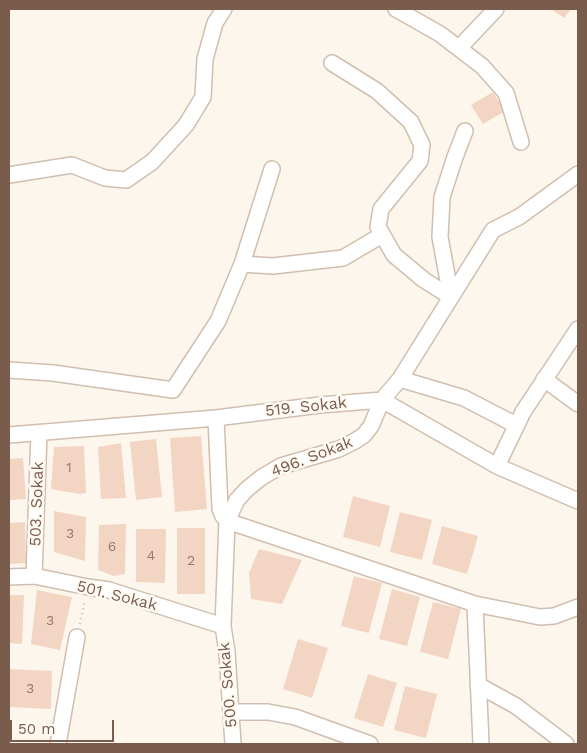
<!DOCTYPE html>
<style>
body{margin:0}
#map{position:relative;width:587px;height:753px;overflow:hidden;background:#fdf6ec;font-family:"Work Sans",sans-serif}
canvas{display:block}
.frame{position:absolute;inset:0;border:10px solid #7a5c4d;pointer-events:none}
.scale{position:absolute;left:10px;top:720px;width:104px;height:22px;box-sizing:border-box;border:2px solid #7a5c4d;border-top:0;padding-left:6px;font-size:15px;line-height:18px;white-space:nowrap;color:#7a5c4d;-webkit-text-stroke:4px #fffaf3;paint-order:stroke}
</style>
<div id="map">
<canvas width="587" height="753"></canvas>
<div class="frame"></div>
<div class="scale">50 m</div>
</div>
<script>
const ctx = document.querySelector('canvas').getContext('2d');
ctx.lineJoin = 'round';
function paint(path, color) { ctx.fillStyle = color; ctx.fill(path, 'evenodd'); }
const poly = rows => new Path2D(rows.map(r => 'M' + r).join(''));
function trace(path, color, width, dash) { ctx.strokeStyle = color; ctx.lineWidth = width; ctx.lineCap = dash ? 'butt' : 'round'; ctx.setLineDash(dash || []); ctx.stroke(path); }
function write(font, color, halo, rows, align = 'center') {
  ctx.font = font + ' "Work Sans",sans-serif'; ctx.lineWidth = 5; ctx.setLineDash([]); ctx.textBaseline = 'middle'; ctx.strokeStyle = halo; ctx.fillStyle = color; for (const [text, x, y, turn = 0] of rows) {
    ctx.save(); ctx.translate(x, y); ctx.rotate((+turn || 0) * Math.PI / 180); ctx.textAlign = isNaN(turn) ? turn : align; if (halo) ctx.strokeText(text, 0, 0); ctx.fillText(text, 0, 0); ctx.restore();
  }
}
paint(poly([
 [551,9,571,9,564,18],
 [493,92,505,111,483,124,471,105],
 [201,436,207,509,175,512,170,438],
 [156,439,162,497,136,500,130,442],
 [121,443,126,498,101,499,98,447],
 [84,446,86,493,79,494,51,489,54,447],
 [23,458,26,499,9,500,9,459],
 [353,496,390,506,380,547,343,537],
 [54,511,86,517,85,561,54,552],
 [400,512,432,520,422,560,390,552],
 [25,522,26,563,9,564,9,523],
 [126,524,125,574,114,576,98,570,99,525],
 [442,526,478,536,467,574,432,564],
 [177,528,205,528,205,594,177,594],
 [136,529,166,529,165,583,136,582],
 [259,549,302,560,282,604,251,599,249,573],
 [354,576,382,583,369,633,341,626],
 [392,589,420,597,407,646,379,639],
 [37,590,72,597,60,650,31,644],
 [9,595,24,595,22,644,9,643],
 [433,602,461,609,448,659,420,652],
 [298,639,328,648,312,698,283,689],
 [9,669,52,671,51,709,9,707],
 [368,674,397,683,383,727,354,718],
 [405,686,437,694,426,738,394,730]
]), '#f3d5c3');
const street = poly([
 [396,9,440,34,482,66,506,93,521,142],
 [459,48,496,9],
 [332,63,377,91,411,122,422,145,420,161,381,209,378,227,394,255,424,280,451,297],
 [9,175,72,165,105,178,126,180,152,162,186,125,203,97,205,59,215,23,224,9],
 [242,264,272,169],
 [451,297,440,237,442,197,455,157,465,131],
 [9,370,53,373,173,390,218,321,242,264,273,266,343,258,382,235],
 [400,379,464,398,516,425],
 [544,379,578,404],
 [216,418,220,509,223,516,227,521,475,604,540,617,554,616,578,607],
 [9,435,216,418,320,405,382,400,497,466,578,501],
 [497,466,523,412,578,329],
 [34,576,39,433],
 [9,577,34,576,88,587,109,590,223,626],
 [475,604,481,744],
 [478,685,516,706,566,744],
 [231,712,268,712,295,717,370,744],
 [58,744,77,637],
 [233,744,227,652,223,626,227,521,237,500,247,489,262,477,281,466,339,449,355,441,364,435,371,426,382,400,400,379,493,230,519,217,578,174]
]);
trace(street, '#d1beb0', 18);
trace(poly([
 [80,624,85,600]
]), '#d9b8a5', 2.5, [1, 4]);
trace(street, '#fff', 15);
write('14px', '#987a6a', null, [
 ["1",69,468],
 ["3",70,534],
 ["6",112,547],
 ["4",151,556],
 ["2",191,561],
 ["3",50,621],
 ["3",30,689]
]);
write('16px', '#7a5c4d', '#fffaf3', [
 ["519. Sokak",306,407,-6],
 ["496. Sokak",312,457,-21],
 ["503. Sokak",37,504,-88],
 ["501. Sokak",117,596,14],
 ["500. Sokak",228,685,-95]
]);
</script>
